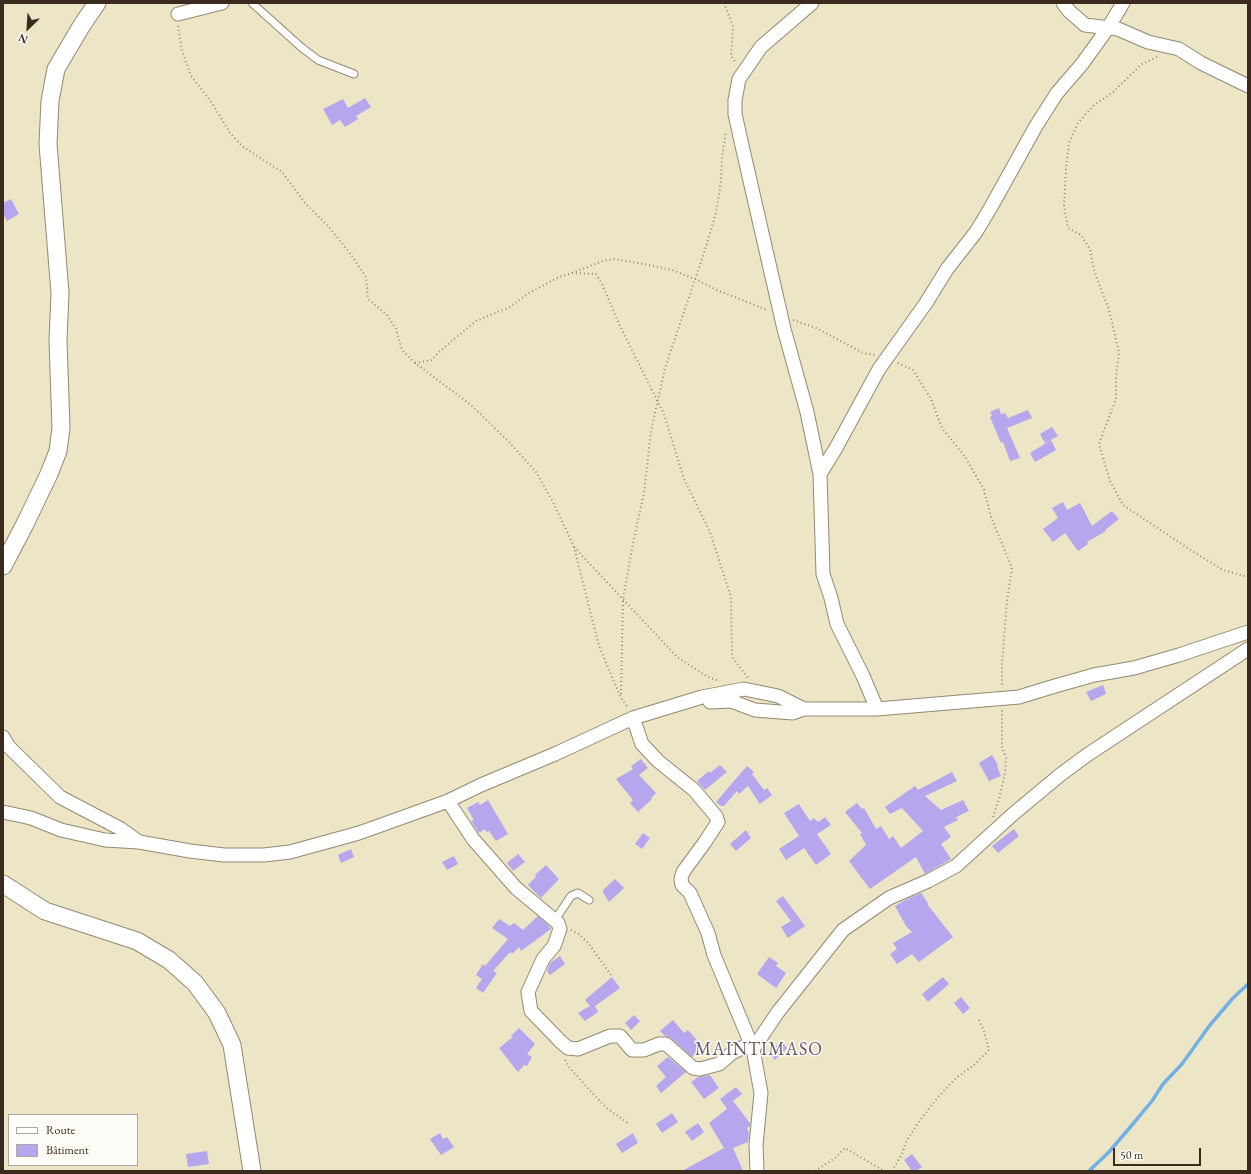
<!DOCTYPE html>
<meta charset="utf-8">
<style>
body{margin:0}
#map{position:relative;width:1251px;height:1174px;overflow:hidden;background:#ece5c6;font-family:"EB Garamond",serif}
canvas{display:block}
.frame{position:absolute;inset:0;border:4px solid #3b2a1e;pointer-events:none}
.legend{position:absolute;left:8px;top:1114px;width:130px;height:52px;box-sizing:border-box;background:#fdfcf7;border:1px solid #afa8a0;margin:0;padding:5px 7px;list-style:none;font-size:12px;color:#3b2a1e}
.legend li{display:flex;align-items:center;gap:8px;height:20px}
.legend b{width:20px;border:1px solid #afa8a0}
.north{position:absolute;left:8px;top:8px;width:40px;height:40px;-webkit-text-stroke:3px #fdfcf7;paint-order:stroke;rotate:205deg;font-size:11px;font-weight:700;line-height:16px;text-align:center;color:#3b2a1e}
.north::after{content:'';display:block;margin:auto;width:14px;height:18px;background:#3b2a1e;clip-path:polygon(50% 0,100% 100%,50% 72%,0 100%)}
.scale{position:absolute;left:1113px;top:1148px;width:88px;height:18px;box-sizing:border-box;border:2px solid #3b2a1e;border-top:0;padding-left:5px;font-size:12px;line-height:14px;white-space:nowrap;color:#3b2a1e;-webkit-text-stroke:3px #fdfcf7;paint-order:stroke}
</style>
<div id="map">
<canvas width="1251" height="1174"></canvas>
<div class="frame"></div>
<ul class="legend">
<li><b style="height:5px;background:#fff"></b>Route</li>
<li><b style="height:11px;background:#b5a6ee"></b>Bâtiment</li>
</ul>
<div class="north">N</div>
<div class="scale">50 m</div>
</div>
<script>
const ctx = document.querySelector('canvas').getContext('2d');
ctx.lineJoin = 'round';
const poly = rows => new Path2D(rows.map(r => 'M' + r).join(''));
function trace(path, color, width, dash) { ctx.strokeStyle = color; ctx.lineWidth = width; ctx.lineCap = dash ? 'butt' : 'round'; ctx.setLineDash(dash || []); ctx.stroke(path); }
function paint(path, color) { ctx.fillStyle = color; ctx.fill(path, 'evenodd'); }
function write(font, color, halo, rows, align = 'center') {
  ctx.font = font + ' "EB Garamond",serif'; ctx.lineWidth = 3; ctx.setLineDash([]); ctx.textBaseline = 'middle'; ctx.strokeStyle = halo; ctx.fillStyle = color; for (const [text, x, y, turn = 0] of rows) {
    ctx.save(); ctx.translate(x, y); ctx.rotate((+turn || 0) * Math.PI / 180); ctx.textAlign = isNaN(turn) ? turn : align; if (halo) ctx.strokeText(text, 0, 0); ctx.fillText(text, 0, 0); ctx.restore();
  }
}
trace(poly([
 [1089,1171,1109,1152,1132,1125,1152,1101,1163,1084,1182,1064,1210,1025,1233,998,1248,984]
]), '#71b0e4', 3.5);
paint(poly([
 [365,98,371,107,356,116,358,119,345,127,340,120,332,125,323,109,343,99,348,108],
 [11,199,19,214,7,221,3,214,3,203],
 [999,408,1001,414,1005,413,1008,418,1028,410,1032,418,1007,428,1020,458,1010,461,1003,442,1001,443,990,417,992,416,990,412],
 [1052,427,1058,436,1045,443,1040,434],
 [1051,440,1056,450,1035,462,1030,453],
 [1063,502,1067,510,1080,503,1092,526,1112,511,1119,519,1105,530,1106,531,1087,542,1088,544,1078,551,1065,533,1053,542,1043,529,1058,518,1052,508],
 [1103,685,1106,694,1091,701,1086,692],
 [992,755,998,765,997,766,1001,776,989,781,979,763],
 [641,759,648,768,639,775,656,793,651,798,652,799,638,812,630,803,633,800,616,779,633,769,631,766],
 [720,765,727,772,705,790,697,781,709,771,710,773],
 [747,766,754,772,752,774,764,790,767,788,772,795,760,804,748,786,739,794,737,791,724,806,721,806,716,802],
 [952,772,957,781,925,796,941,810,963,800,969,811,956,817,958,820,944,827,951,837,941,844,951,859,925,874,916,857,870,889,849,861,866,845,860,834,862,833,845,812,857,803,862,809,864,808,876,829,881,826,889,839,893,836,901,848,923,831,902,808,890,814,885,807,915,786,918,790],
 [488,800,508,834,496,841,489,831,486,832,485,829,479,833,471,821,474,820,467,808,478,802,480,805],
 [799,804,810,821,814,818,818,822,825,817,831,825,817,834,831,854,816,865,804,848,786,860,779,849,799,836,784,813],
 [1014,829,1019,836,998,853,992,846],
 [746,830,751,838,736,851,730,844],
 [643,833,650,838,642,849,635,844],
 [351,849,354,857,341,863,338,855],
 [518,854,525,862,513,871,507,863],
 [454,856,458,864,447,870,442,862],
 [546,865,559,879,541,898,528,885,536,877,535,875],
 [615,879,624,888,609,902,603,892,604,889],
 [921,893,928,903,927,904,953,937,919,962,912,954,897,964,890,954,897,949,893,943,912,932,906,926,895,906,907,899],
 [783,896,805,926,788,938,781,927,791,921,776,901],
 [538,916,551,928,551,929,521,951,519,947,512,954,510,952,493,971,497,973,483,993,476,988,482,979,476,975,483,964,485,966,508,939,492,928,499,919,510,926,514,923,523,930],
 [560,956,565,964,550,975,547,971,550,963],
 [769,957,778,963,776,966,786,973,776,988,757,974],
 [612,977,620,988,595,1006,598,1012,585,1021,578,1013,590,1006,585,1000],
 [943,977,949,984,928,1002,922,994],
 [961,997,970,1008,963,1014,954,1003],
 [634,1015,640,1021,631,1030,625,1023],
 [673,1020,684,1033,688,1030,702,1046,692,1057,671,1038,665,1036,660,1031],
 [519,1028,535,1044,527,1054,532,1057,527,1066,524,1065,518,1072,499,1048,513,1037,511,1036],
 [781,1041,787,1048,775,1060,769,1053],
 [668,1057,686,1072,661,1093,656,1086,666,1077,657,1066],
 [710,1075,719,1088,704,1099,691,1082,698,1077],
 [736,1087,742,1094,733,1101,750,1123,750,1126,747,1128,749,1133,748,1142,733,1148,743,1171,682,1171,724,1148,709,1123,727,1109,720,1099],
 [672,1113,678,1122,662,1133,656,1124],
 [698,1123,704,1132,692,1141,685,1132],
 [440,1133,443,1139,447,1137,454,1147,441,1155,430,1139],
 [633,1133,638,1143,622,1153,616,1144],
 [207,1151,209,1164,188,1167,186,1154],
 [912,1154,922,1167,916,1171,912,1171,904,1160]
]), '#b5a6ee');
const service = poly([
 [252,3,301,47,318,60,354,74],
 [555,920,571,896,578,893,589,900]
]);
const minor = poly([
 [812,3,761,47,739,79,735,100,735,114,743,150,784,329,807,412,820,474],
 [1063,3,1069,11,1085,25,1118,29,1148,42,1179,49,1201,63,1248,86],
 [178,14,222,3],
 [710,702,731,701,755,710,793,713,804,709],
 [877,709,863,676,837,624,831,598,823,574,820,474,836,448,879,369,926,303,947,269,976,232,991,207,1036,126,1057,93,1082,64,1108,28,1123,3],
 [633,718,642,744,658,761,694,790,716,816,718,822,705,842,683,872,681,879,682,885,690,893,708,933,714,955,753,1049],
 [3,737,9,747,60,797,121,829,139,842],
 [448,801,473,839,516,888,558,923,560,929,554,946,543,959,528,992,531,1011,561,1042,568,1048,578,1049,610,1036,620,1036,632,1050,644,1050,659,1044,666,1044,693,1068,700,1069,719,1064,732,1053,751,1043],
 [3,812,31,818,61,830,105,840,139,842,190,851,224,855,264,855,290,852,359,833,448,801,481,785,555,754,633,718,702,697,744,689,778,696,804,709,877,709,1019,697,1055,686,1094,675,1134,668,1179,655,1248,632],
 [757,1171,756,1145,761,1093,753,1049,778,1012,843,930,889,898,928,881,956,866,1012,815,1060,775,1087,755,1248,649]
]);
const tertiary = poly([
 [3,566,26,522,49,474,58,451,61,428,58,341,60,293,48,144,50,101,56,69,82,25,97,3],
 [3,884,45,911,137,941,169,960,195,983,217,1013,232,1045,252,1171]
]);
trace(service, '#948872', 9);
trace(minor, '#948872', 15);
trace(tertiary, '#948872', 19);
trace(poly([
 [724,3,733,26,731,56,736,63],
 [178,26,182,51,191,76,212,103,230,133,242,146,282,172,305,203,329,227,352,256,366,277,368,299,387,315,396,329,402,350,415,363,471,405,509,442,537,473,554,504,574,547,599,646,620,696,628,708],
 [1157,57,1142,64,1113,92,1093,106,1078,123,1069,143,1066,169,1064,206,1068,228,1081,235,1090,249,1094,270,1109,310,1119,352,1116,377,1116,399,1099,444,1110,481,1123,505,1189,549,1223,570,1248,577],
 [572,273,603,261,614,259,644,264,672,270,695,279,717,290,767,310],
 [793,320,816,328,863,353,875,355],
 [415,363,432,360,440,351,476,321,490,315,508,308,529,293,559,277,572,273,596,274,602,284,620,326,664,414,684,479,710,532,731,597,732,657,748,678],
 [898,363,913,370,931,399,942,428,966,458,984,490,991,517,1012,568,1007,601,1002,663,1002,686],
 [574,547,677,657,708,677,720,681],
 [621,694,623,599,633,543,644,493,651,431,665,368,705,250,716,213,721,181,722,157,726,132],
 [993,817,999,799,1005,773,1006,758,1002,747,1002,710],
 [571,930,579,934,589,944,611,975],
 [565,1060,569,1067,593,1094,608,1109,629,1124],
 [815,1171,835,1158,845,1148,884,1171],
 [892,1171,902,1154,906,1142,918,1123,938,1097,956,1078,974,1065,989,1050,984,1031,979,1020]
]), '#948872', 2, [1, 3]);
trace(service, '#fff', 7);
trace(minor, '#fff', 13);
trace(tertiary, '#fff', 17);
ctx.letterSpacing = '1px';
write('18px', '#665567', '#fdfcf7', [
 ["MAINTIMASO",759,1050]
]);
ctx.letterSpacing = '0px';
</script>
